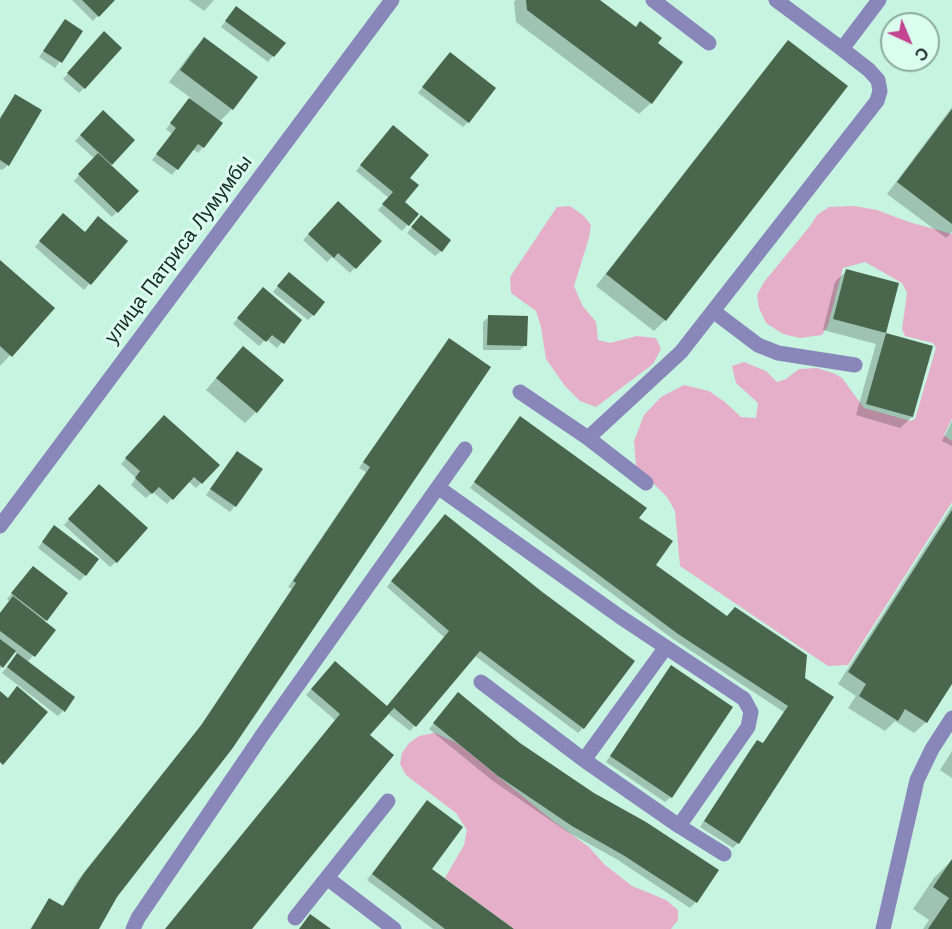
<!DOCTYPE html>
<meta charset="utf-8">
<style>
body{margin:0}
#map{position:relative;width:952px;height:929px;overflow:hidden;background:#c6f4e0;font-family:Arial,sans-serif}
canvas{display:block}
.north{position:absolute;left:880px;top:12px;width:60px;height:60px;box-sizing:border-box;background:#dbffef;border:2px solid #8daa9d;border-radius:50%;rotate:136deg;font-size:16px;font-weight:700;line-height:24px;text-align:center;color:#192b23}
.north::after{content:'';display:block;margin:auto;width:21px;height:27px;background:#c34490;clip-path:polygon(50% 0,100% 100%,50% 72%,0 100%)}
</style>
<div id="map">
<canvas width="952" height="929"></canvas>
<div class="north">С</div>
</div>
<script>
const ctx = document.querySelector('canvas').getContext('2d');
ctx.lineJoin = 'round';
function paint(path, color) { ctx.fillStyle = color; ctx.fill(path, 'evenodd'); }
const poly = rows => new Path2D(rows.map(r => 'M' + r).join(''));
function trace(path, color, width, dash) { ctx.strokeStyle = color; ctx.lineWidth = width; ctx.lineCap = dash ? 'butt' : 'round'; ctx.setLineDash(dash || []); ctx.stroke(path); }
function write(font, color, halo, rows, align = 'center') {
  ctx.font = font + ' Arial,sans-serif'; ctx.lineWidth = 6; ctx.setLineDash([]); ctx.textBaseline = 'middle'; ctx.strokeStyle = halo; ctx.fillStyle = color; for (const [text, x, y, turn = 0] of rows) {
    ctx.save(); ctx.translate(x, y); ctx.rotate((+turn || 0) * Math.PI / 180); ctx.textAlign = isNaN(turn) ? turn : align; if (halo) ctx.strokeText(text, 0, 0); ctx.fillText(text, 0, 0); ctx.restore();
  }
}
paint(poly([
 [570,206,584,216,591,225,589,238,574,286,582,305,596,322,598,340,610,343,637,336,656,338,661,349,653,364,596,407,580,401,565,386,546,359,541,327,536,311,511,293,510,277,557,207],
 [854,206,877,210,909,222,952,234,952,419,944,435,952,441,952,502,848,665,828,666,680,566,675,511,667,497,636,466,634,441,644,415,661,397,684,385,709,391,725,402,741,417,756,418,758,403,736,383,732,366,744,362,766,371,777,382,786,379,799,369,817,368,833,373,842,378,864,408,911,421,915,419,936,348,933,343,905,336,902,329,907,293,902,283,865,262,843,268,828,325,822,335,800,338,783,334,766,323,759,308,757,295,764,282,810,226,817,215,829,207],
 [435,733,457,743,552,820,589,847,604,864,632,886,666,900,678,910,678,920,671,929,514,929,445,878,464,845,467,830,456,813,406,775,400,764,402,753,409,743,419,736]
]), '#e5afca');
paint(poly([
 [72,0,113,0,93,21],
 [189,0,214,0,204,11],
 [516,0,598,0,681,62,651,103,639,114,516,22,514,2],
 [236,8,273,56,268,62,221,27],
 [65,21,81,32,55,68,39,57],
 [99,39,84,88,79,93,63,79],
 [204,39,232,109,219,122,221,123,203,147,198,153,193,149,172,175,152,160,172,134,166,129,191,98,169,82,193,50],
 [788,42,665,320,654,331,596,286,777,54],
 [444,59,468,122,463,127,418,93],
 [15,96,8,165,2,170,0,169,0,117],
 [952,107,952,232,946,238,887,194],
 [103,112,133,140,109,165,137,191,112,217,74,181,94,158,75,141],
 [388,132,408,178,403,203,417,214,402,231,378,210,389,198,356,171],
 [338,203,379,241,350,273,332,257,327,262,303,240],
 [58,220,85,233,126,241,84,290,35,247],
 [416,223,441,251,435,256,407,233],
 [0,262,53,309,0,366],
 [846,271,897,284,885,334,931,347,912,417,900,428,856,415,876,344,823,330,835,282],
 [284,279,313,315,308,320,273,292],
 [257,295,300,321,277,348,266,339,259,346,233,324],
 [489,317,526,345,520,350,483,350,483,322],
 [449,340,98,929,30,929,49,900,62,907,78,880,197,731,292,589,288,587,366,472,359,468],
 [232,359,256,412,245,423,206,390],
 [520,418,637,518,654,565,804,679,738,843,733,848,700,827,752,747,757,742,762,745,784,712,673,639,470,488],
 [952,421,952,446,942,441],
 [159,422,218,465,196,488,188,481,167,504,153,492,146,498,131,485,136,478,121,464],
 [232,458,235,506,230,512,206,495],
 [94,491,116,562,110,567,64,525],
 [952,506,952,681,926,722,914,733,895,721,885,731,848,708,856,696,838,684],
 [440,521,583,728,578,733,474,655,410,731,387,713,368,735,250,929,166,929,335,720,306,695,330,669,386,707,445,638,387,587],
 [49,532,97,560,80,581,38,548],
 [33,568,66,593,44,622,54,630,27,663,63,711,58,716,2,673,18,654,14,651,0,669,0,613,9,601,7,599],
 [671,667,671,797,665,802,606,762],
 [453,700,593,794,717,871,696,902,690,908,618,860,566,831,493,781,429,729],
 [952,751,952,778,940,770],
 [422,807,430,869,511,929,433,929,367,880],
 [952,860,952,929,923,929,929,920,913,909,934,878]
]), '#0003');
paint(poly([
 [82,0,115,0,99,17],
 [526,0,600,0,636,27,640,21,662,38,658,43,683,62,652,104,527,10],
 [236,6,286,43,274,57,225,21],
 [65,19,83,31,62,63,43,51],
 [104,31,122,48,85,89,67,73],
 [204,37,258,77,233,110,180,70],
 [788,40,848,86,666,321,606,274],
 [450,52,496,88,469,123,422,87],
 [15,94,42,110,9,166,0,160,0,119],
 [189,98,223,123,204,148,198,144,178,170,156,154,176,128,170,123],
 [952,109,952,224,897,182],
 [103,110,135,140,112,165,80,135],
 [393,125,429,155,410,178,419,185,405,202,419,214,409,226,382,204,393,192,360,165],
 [98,153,139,191,118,213,78,174],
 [338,201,382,241,356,269,338,253,334,258,308,234],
 [63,213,85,232,98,216,128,241,91,285,39,241],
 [421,215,451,240,442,252,411,227],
 [0,260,55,308,12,357,0,346],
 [846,269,899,283,886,333,833,319],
 [289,272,325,302,314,316,277,286],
 [263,287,302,320,284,344,272,335,266,342,237,318],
 [488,315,528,316,527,346,487,345],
 [886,333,933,346,913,417,866,404],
 [449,338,491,367,232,749,117,897,99,929,31,929,49,898,63,906,84,873,202,724,296,583,293,581,370,467,363,462],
 [243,346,284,380,257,413,216,378],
 [164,415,220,465,202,484,194,477,173,500,159,487,152,494,135,478,140,471,125,458],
 [520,416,647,508,639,518,673,541,656,565,727,616,735,607,807,655,805,678,834,697,739,844,704,821,757,740,763,743,788,706,678,634,474,482],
 [237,451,263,469,236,507,210,489],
 [99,484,148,528,117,563,68,519],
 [952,510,952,684,927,723,905,709,898,721,859,696,866,684,848,672],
 [445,514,541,591,635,661,584,729,480,651,416,727,394,708,370,735,394,755,252,929,165,929,340,714,311,689,335,661,387,706,449,631,391,581],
 [54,525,99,559,86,576,42,542],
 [33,566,68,593,47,621,11,593],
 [13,596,56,630,35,657,0,631,0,613],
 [0,639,16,651,3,668,0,665],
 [17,653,75,697,65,712,7,667],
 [671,665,733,707,672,798,610,756],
 [17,686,48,712,3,765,0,762,0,691,8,698],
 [458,692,520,743,594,793,646,822,719,870,697,903,623,855,572,826,498,776,433,723],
 [427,800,463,827,432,869,514,929,445,929,372,874],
 [952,859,952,929,928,929,949,898,933,887],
 [310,914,331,929,299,929]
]), '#4a674d');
trace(poly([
 [653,0,709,43],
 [776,0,842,49],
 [713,311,758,345,778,353,855,365],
 [520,392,588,438],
 [646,483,588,438,681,352,877,101,880,91,878,80,869,70,842,49,879,0],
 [439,488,619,616,744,699,751,712,748,727,679,826],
 [0,526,392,0],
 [481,682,584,760,679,826,724,854],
 [584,760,666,647],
 [327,878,394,929],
 [295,918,388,801],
 [133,929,138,918,263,734,465,449],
 [883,929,917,780,932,749,952,718]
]), '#8986ba', 15);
write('20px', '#192b23', '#dbffef', [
 ["улица Патриса Лумумбы",179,250,-53]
]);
</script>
